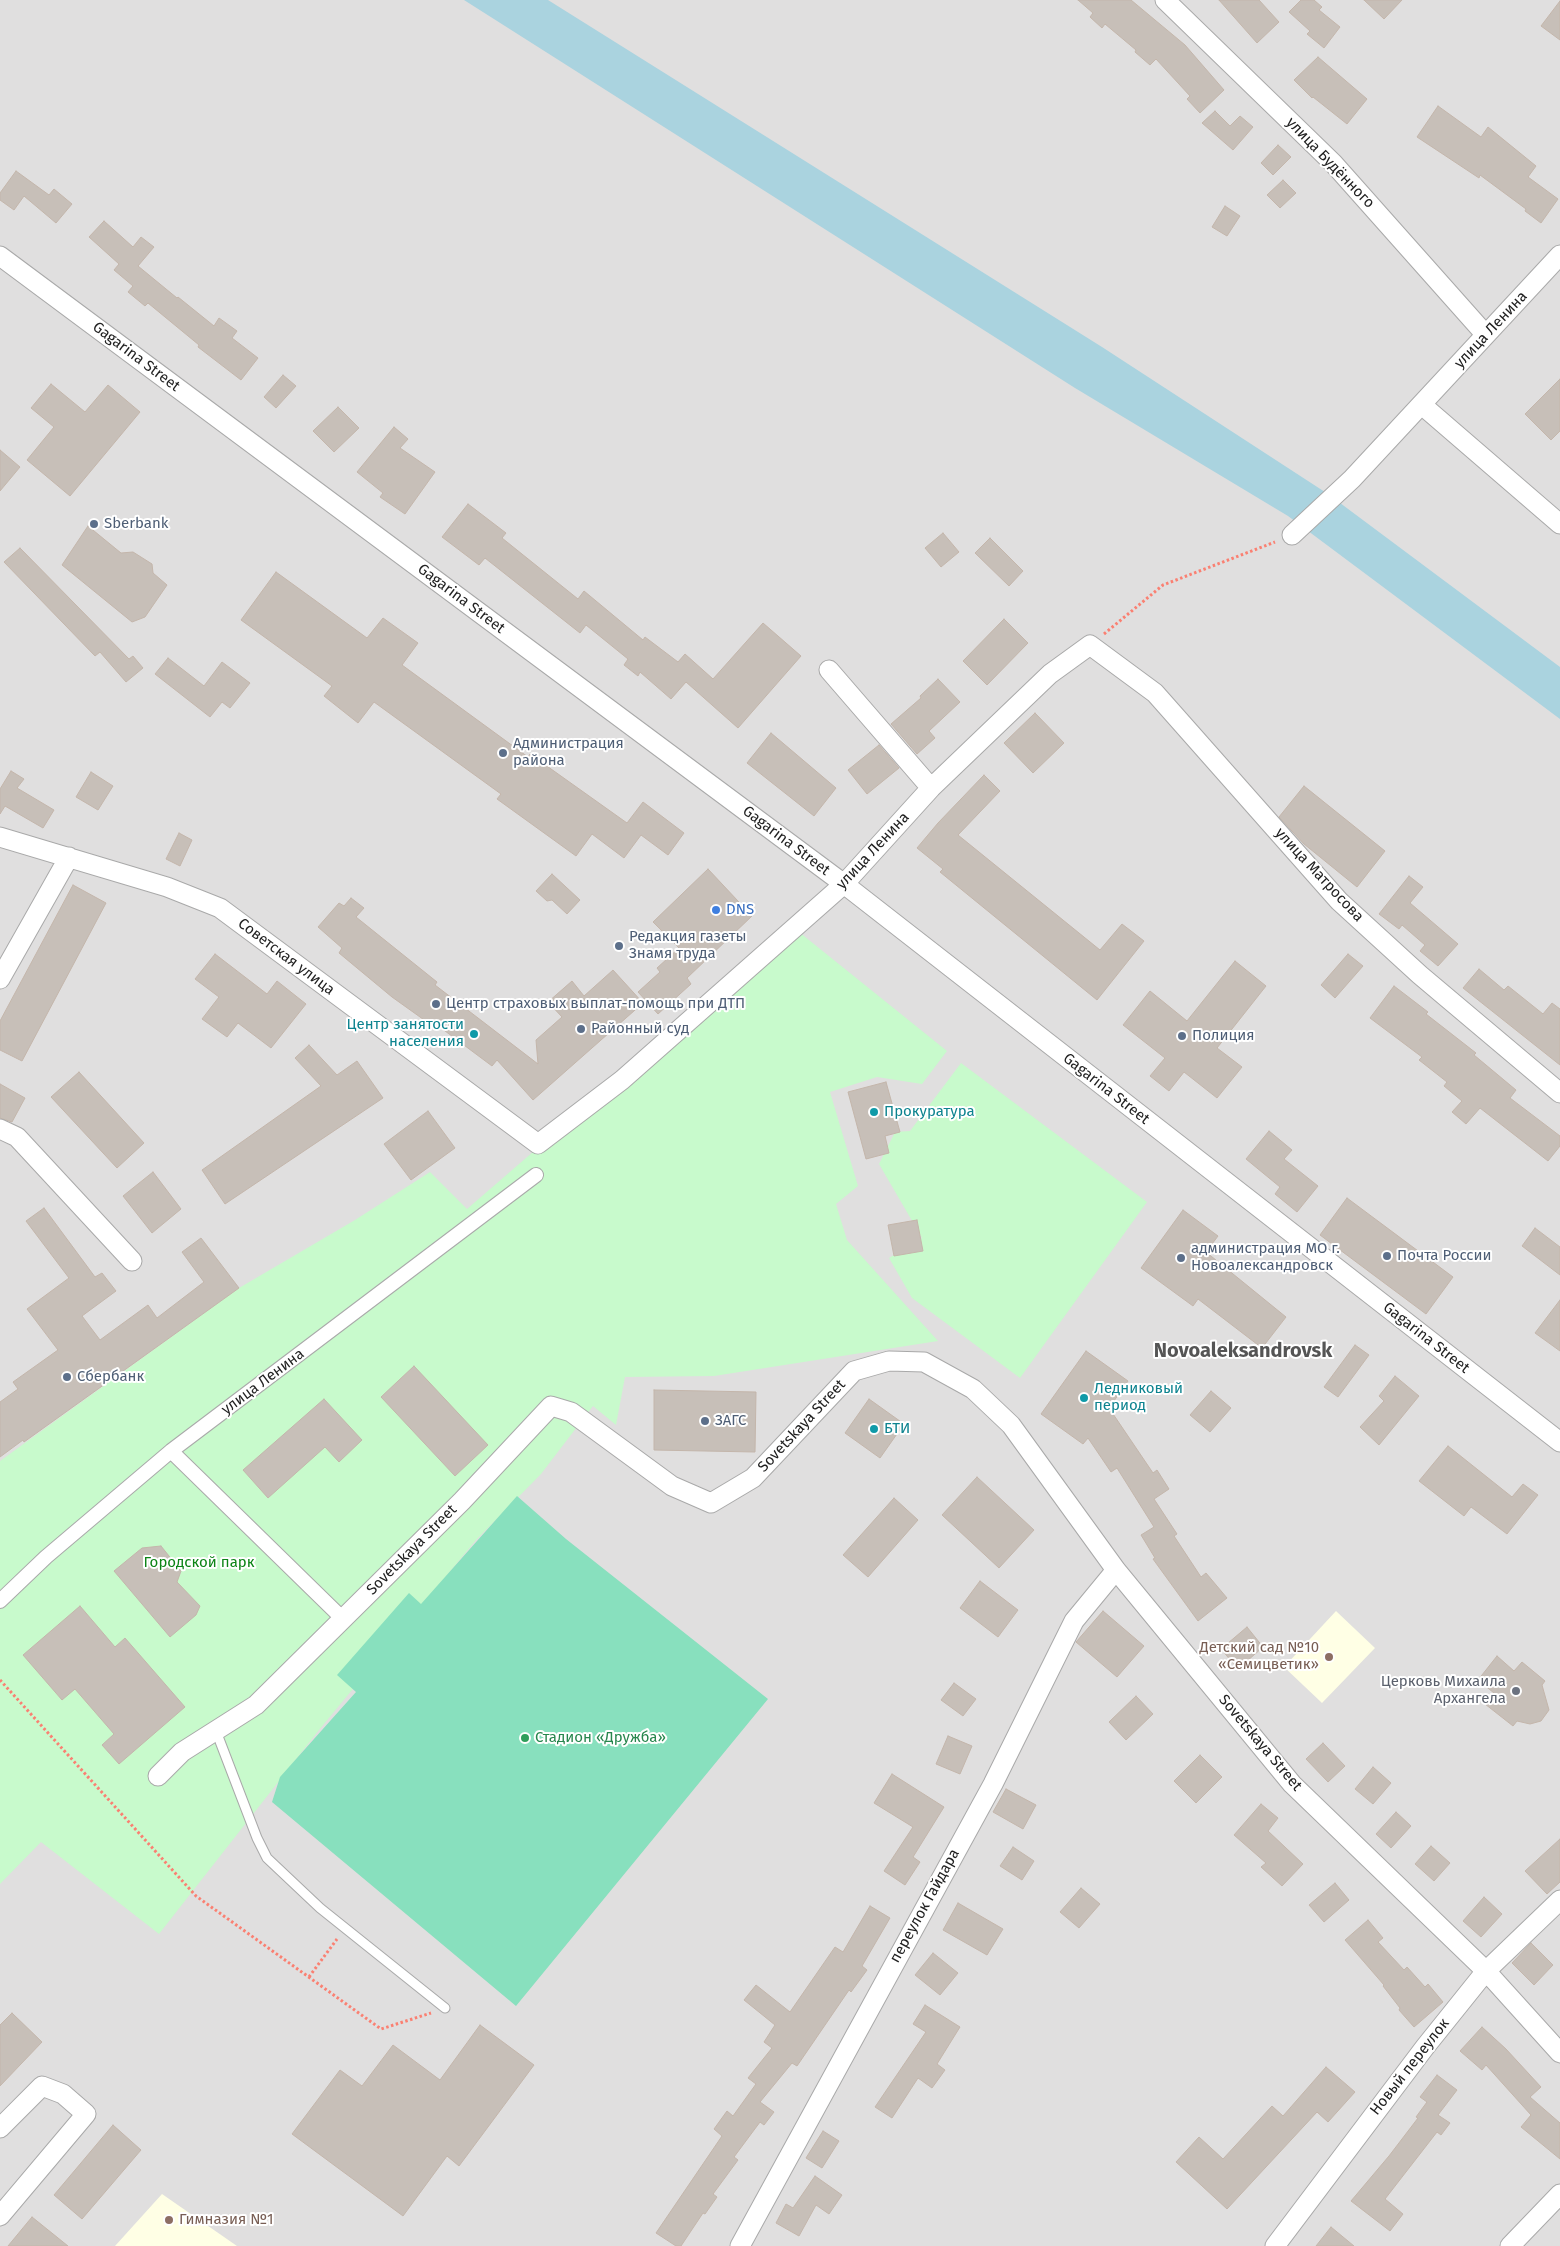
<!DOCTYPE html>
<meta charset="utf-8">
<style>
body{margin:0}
canvas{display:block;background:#f2efe9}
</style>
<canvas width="1560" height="2246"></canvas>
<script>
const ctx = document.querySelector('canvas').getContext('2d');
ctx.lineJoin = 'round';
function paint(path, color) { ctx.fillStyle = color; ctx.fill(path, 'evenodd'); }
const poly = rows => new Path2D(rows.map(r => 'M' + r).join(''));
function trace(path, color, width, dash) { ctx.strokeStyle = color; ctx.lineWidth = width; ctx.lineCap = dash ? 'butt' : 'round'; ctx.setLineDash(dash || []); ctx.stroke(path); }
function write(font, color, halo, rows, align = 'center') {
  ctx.font = font + ' "Fira Sans",sans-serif'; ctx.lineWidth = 4; ctx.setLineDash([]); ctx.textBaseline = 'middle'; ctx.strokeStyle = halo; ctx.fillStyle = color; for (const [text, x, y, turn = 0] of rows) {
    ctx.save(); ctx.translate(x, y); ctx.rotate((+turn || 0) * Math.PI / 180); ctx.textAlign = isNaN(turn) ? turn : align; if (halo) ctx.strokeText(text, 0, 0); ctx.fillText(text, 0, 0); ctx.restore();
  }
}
paint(poly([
 [0,0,1560,0,1560,2246,0,2246]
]), '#e0dfdf');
paint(poly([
 [1336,1611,1375,1648,1322,1703,1284,1667],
 [162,2194,237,2246,115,2246]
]), '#ffffe5');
paint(poly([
 [799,932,947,1051,922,1084,877,1077,830,1092,858,1186,836,1204,847,1240,938,1341,714,1376,625,1377,616,1425,593,1406,541,1474,476,1540,319,1730,159,1934,41,1842,0,1884,0,1461,239,1288,355,1220,430,1172,467,1209,541,1145],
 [961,1063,1147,1202,1020,1378,912,1298,889,1258,922,1238,879,1164,895,1132,910,1131]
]), '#c8facc');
paint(poly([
 [517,1496,566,1539,768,1699,516,2006,272,1802,280,1777,356,1692,337,1675,409,1593,421,1604]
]), '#88e0be');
paint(poly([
 [464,0,548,0,1102,347,1328,494,1560,667,1560,719,1288,516,1075,388]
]), '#aad3df');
const building = poly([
 [1078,0,1131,0,1185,45,1224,90,1200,113,1187,99,1190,96,1156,59,1150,65,1135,52,1136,50,1105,24,1102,28,1090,17,1093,13,1078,0],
 [1219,0,1259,0,1279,22,1257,43,1219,0],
 [1301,0,1314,0,1322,7,1319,10,1340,27,1324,48,1307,34,1310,31,1289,12,1301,0],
 [1364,0,1402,0,1384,19,1364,0],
 [1560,1,1560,40,1541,26,1560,1],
 [1318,57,1367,99,1347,124,1313,97,1312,98,1294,80,1318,57],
 [1438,106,1481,137,1488,127,1536,166,1528,177,1558,199,1541,223,1525,211,1526,209,1480,175,1479,178,1417,137,1438,106],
 [1215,111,1230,126,1240,116,1253,127,1233,150,1202,123,1215,111],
 [1278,145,1291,157,1273,175,1261,163,1278,145],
 [16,171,49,195,54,189,72,204,56,223,24,196,14,210,0,200,0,193,16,171],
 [1283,180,1296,193,1280,208,1267,195,1283,180],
 [1225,206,1240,216,1227,236,1212,227,1225,206],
 [104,221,133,247,141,237,154,247,138,266,177,298,178,297,214,326,219,318,237,331,232,338,258,358,241,380,198,347,199,345,148,303,145,306,128,292,133,286,114,270,119,264,89,237,104,221],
 [283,375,296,386,276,408,264,397,283,375],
 [1560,379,1560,431,1551,440,1525,414,1560,379],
 [51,384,85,412,108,385,140,412,70,496,27,460,54,427,31,408,51,384],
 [338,407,359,428,334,452,313,431,338,407],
 [394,427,408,439,400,448,435,472,405,514,380,497,383,493,357,472,394,427],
 [0,450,20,467,0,491,0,450],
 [468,504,506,533,502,538,578,599,584,591,643,640,645,637,678,662,685,654,713,679,763,623,801,656,738,728,686,682,671,699,640,672,638,676,624,665,628,659,586,625,580,633,485,558,479,565,442,537,468,504],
 [88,526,121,553,133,552,152,564,153,573,167,585,145,617,132,622,62,565,88,526],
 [943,533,959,552,941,567,925,548,943,533],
 [990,538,1023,571,1009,586,975,553,990,538],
 [20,548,129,659,133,656,143,668,126,682,100,652,95,656,4,562,20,548],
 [276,572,367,638,383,618,418,643,402,665,528,757,530,754,627,823,643,802,684,833,668,855,641,835,624,858,592,834,576,856,497,799,501,794,374,702,358,723,324,696,332,686,241,620,276,572],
 [1004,619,1028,643,987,685,963,661,1004,619],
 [168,658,204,686,222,662,250,683,230,708,222,702,210,717,155,674,168,658],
 [938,679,960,702,929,731,935,738,917,754,891,724,921,698,920,696,938,679],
 [1035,713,1064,743,1033,773,1004,743,1035,713],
 [771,733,836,788,814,816,747,763,771,733],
 [879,745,899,768,867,794,848,770,879,745],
 [11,771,24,779,17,788,54,810,43,828,5,806,0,814,0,789,11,771],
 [91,772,113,786,98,810,76,797,91,772],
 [984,775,1000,791,958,835,1100,950,1122,924,1144,941,1097,1000,940,872,943,869,917,848,938,823,984,775],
 [1304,786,1385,851,1357,887,1304,844,1279,817,1304,786],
 [179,833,192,840,180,866,166,859,179,833],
 [708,869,752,916,687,978,691,984,658,1014,638,992,660,972,657,968,679,948,653,922,708,869],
 [552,874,580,900,567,914,552,900,547,901,536,891,552,874],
 [1409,876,1423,887,1410,903,1458,944,1438,966,1420,951,1425,945,1402,925,1399,929,1379,914,1409,876],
 [73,885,106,903,22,1061,0,1050,0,1021,73,885],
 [351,898,364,908,356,917,437,982,435,985,538,1064,536,1040,562,1017,548,1002,572,981,584,996,613,970,643,1003,533,1100,497,1060,492,1066,429,1019,427,1022,392,997,339,953,342,948,318,927,339,903,344,906,351,898],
 [215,954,267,994,277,981,306,1004,271,1048,238,1023,227,1037,202,1019,219,997,195,979,215,954],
 [1348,954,1363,966,1335,998,1321,985,1348,954],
 [1235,961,1266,986,1217,1048,1242,1067,1217,1098,1184,1072,1169,1091,1150,1076,1165,1058,1123,1025,1150,991,1187,1021,1235,961],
 [1479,969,1504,990,1508,986,1543,1014,1552,1003,1560,1009,1560,1065,1463,988,1479,969],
 [1394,986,1428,1012,1426,1014,1476,1053,1474,1055,1516,1090,1510,1098,1560,1136,1560,1146,1548,1161,1480,1108,1466,1124,1452,1112,1462,1101,1444,1086,1447,1082,1419,1060,1422,1057,1370,1018,1394,986],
 [309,1045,337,1075,357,1061,383,1098,225,1204,202,1170,321,1086,295,1058,309,1045],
 [79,1072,144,1143,117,1168,51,1097,79,1072],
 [886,1082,900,1132,885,1136,889,1153,866,1159,848,1092,886,1082],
 [0,1084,25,1098,12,1122,0,1118,0,1084],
 [428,1111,455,1148,411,1180,384,1144,428,1111],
 [1269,1131,1292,1150,1284,1159,1318,1186,1297,1212,1275,1194,1280,1187,1246,1159,1269,1131],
 [153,1172,181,1209,152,1233,123,1196,153,1172],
 [1347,1198,1453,1277,1426,1314,1320,1235,1347,1198],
 [44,1208,95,1277,102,1273,116,1291,82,1316,100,1340,148,1305,157,1318,204,1282,182,1252,201,1238,239,1288,24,1442,23,1440,0,1457,0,1402,18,1389,13,1382,58,1350,27,1309,69,1278,26,1221,44,1208],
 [1183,1210,1218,1236,1206,1252,1286,1317,1262,1348,1198,1299,1193,1306,1141,1268,1183,1210],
 [917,1220,923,1251,894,1256,888,1225,917,1220],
 [1535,1228,1560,1247,1560,1275,1522,1246,1535,1228],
 [1560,1300,1560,1351,1535,1333,1560,1300],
 [1355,1345,1369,1355,1338,1397,1324,1387,1355,1345],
 [1086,1351,1128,1381,1109,1408,1153,1473,1157,1470,1169,1489,1154,1499,1177,1534,1174,1536,1201,1577,1206,1573,1227,1598,1198,1621,1153,1559,1155,1558,1141,1535,1154,1527,1117,1468,1111,1472,1088,1438,1083,1444,1041,1414,1086,1351],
 [414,1366,488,1445,455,1476,381,1397,414,1366],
 [1395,1376,1419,1396,1379,1445,1360,1427,1384,1401,1379,1396,1395,1376],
 [654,1390,756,1392,755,1452,654,1450,654,1390],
 [1211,1391,1231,1408,1210,1432,1190,1415,1211,1391],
 [324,1399,362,1440,339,1462,325,1447,268,1498,243,1470,324,1399],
 [869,1399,904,1424,880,1458,845,1433,869,1399],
 [1448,1446,1512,1497,1523,1484,1538,1495,1507,1534,1471,1507,1464,1516,1419,1481,1448,1446],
 [977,1477,1034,1530,999,1568,942,1515,977,1477],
 [894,1498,918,1520,868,1577,843,1555,894,1498],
 [161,1546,181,1571,177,1582,200,1606,196,1615,170,1637,114,1571,142,1548,161,1546],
 [980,1581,1018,1610,998,1637,960,1608,980,1581],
 [80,1606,115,1647,125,1638,185,1707,119,1764,102,1745,114,1734,75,1689,62,1700,23,1655,80,1606],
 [1103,1611,1144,1646,1117,1677,1076,1642,1103,1611],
 [1247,1627,1263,1647,1238,1669,1221,1649,1247,1627],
 [1497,1656,1514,1671,1522,1662,1545,1681,1542,1685,1549,1710,1541,1721,1530,1724,1517,1721,1513,1726,1485,1704,1494,1693,1478,1680,1497,1656],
 [954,1683,976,1699,963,1716,941,1700,954,1683],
 [1136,1696,1153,1714,1126,1740,1109,1722,1136,1696],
 [948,1736,972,1746,960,1774,936,1764,948,1736],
 [1323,1743,1345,1766,1328,1782,1306,1759,1323,1743],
 [1200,1755,1222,1777,1196,1803,1174,1781,1200,1755],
 [1373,1767,1391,1783,1373,1804,1355,1789,1373,1767],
 [892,1774,944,1807,913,1857,920,1862,905,1885,884,1871,913,1827,874,1803,892,1774],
 [1006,1789,1036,1805,1023,1829,993,1812,1006,1789],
 [1261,1804,1278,1818,1268,1831,1303,1864,1282,1886,1261,1867,1266,1863,1234,1835,1261,1804],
 [1396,1812,1411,1826,1391,1848,1376,1834,1396,1812],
 [1560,1839,1560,1882,1547,1894,1525,1871,1560,1839],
 [1431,1846,1450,1863,1434,1881,1415,1864,1431,1846],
 [1013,1847,1034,1861,1022,1880,1000,1866,1013,1847],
 [1335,1883,1349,1900,1324,1922,1309,1905,1335,1883],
 [1081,1888,1100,1904,1079,1928,1060,1912,1081,1888],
 [1484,1897,1502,1914,1481,1937,1463,1921,1484,1897],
 [958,1903,1003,1929,987,1955,943,1930,958,1903],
 [870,1906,890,1918,862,1966,867,1970,851,1992,849,1990,797,2066,792,2063,760,2102,774,2112,764,2125,760,2122,734,2157,738,2160,713,2194,717,2197,705,2214,703,2213,681,2246,676,2246,656,2233,722,2136,714,2129,727,2111,733,2116,756,2084,748,2078,772,2048,764,2042,775,2025,744,2000,756,1985,790,2012,835,1947,843,1952,870,1906],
 [1368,1920,1383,1938,1378,1942,1404,1970,1407,1967,1425,1987,1428,1984,1443,2002,1414,2027,1399,2010,1400,2008,1383,1986,1384,1985,1345,1940,1368,1920],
 [1531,1943,1553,1965,1534,1985,1512,1963,1531,1943],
 [933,1953,958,1973,940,1995,915,1975,933,1953],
 [925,2005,960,2027,937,2064,945,2070,932,2088,918,2078,892,2118,875,2107,926,2032,913,2024,925,2005],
 [12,2013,42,2042,0,2086,0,2025,12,2013],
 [480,2025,534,2065,459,2166,447,2156,403,2216,292,2134,340,2070,362,2086,393,2045,440,2080,480,2025],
 [1482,2027,1506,2049,1541,2087,1530,2097,1560,2123,1560,2159,1521,2127,1531,2115,1486,2065,1482,2070,1460,2051,1482,2027],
 [1326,2067,1355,2092,1328,2122,1317,2112,1227,2209,1176,2162,1199,2137,1223,2159,1272,2106,1283,2116,1326,2067],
 [1437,2075,1457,2090,1438,2115,1450,2123,1441,2135,1437,2132,1385,2199,1403,2214,1390,2231,1351,2201,1389,2156,1418,2118,1416,2117,1427,2102,1420,2097,1437,2075],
 [113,2125,141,2150,82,2219,54,2195,113,2125],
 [823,2131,839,2141,822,2168,806,2158,823,2131],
 [815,2176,842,2195,829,2214,816,2205,799,2236,776,2223,786,2204,793,2208,815,2176],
 [32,2217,68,2246,8,2246,32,2217],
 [1331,2227,1354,2246,1316,2246,1331,2227]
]);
paint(building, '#c7bfb8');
trace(building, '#c4b6ab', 1);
const service = poly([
 [216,1731,257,1838,267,1858,320,1908,445,2008]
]);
const pedestrian = poly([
 [171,1451,343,1619],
 [0,1601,46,1557,171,1451,536,1175]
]);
const minor = poly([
 [1165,0,1333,163,1485,334],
 [0,256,844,884,1560,1442],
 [1422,405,1560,524],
 [1292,535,1352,479,1560,255],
 [829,670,931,788],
 [0,837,167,887,220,908,538,1144,622,1080,844,884,931,788,1050,674,1090,645,1155,693,1339,901,1420,975,1560,1093],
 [0,979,69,857],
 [0,1129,17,1137,132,1261],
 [158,1776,182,1752,256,1705,462,1501,551,1406,571,1412,672,1486,711,1503,753,1478,854,1371,889,1361,924,1362,973,1389,1011,1425,1116,1570,1292,1784,1486,1971,1560,2053],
 [0,2128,42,2086,63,2094,86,2114,0,2216],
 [740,2246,993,1784,1074,1621,1116,1570],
 [1275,2246,1425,2047,1486,1971,1560,1900],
 [1510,2246,1560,2194]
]);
trace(service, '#a9a9a9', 11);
trace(pedestrian, '#a9a9a9', 16);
trace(minor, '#a9a9a9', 21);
trace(poly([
 [1104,634,1163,585,1275,542],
 [0,1680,196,1896,381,2029,431,2013],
 [309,1977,337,1939]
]), '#fa8072', 3, [2.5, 2.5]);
trace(service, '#fff', 9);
trace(pedestrian, '#fff', 14);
trace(minor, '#fff', 19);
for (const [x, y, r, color] of [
 [94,524,5,"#5c6f8a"],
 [503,753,5,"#5c6f8a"],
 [716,910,5,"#3f7fe0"],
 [619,946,5,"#5c6f8a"],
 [436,1004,5,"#5c6f8a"],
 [581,1029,5,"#5c6f8a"],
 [474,1034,5,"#0f9aa8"],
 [1182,1036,5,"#5c6f8a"],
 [874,1112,5,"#0f9aa8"],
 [1387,1256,5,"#5c6f8a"],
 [1181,1258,5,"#5c6f8a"],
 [67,1377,5,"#5c6f8a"],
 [1084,1398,5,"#0f9aa8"],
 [705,1421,5,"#5c6f8a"],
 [874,1429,5,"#0f9aa8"],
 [1329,1657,5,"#8d6e63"],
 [1516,1691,5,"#6b7280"],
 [525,1738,5,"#2e9e5b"],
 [169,2220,5,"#8d6e63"]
]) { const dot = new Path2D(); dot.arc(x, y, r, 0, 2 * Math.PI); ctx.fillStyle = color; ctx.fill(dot); trace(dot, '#fff', 2); }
write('15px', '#222', '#fff', [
 ["улица Будённого",1330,163,46],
 ["улица Ленина",1491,330,-47],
 ["Gagarina Street",136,357,37],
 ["Gagarina Street",461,599,37],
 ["Gagarina Street",786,841,37],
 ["улица Ленина",873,851,-47],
 ["улица Матросова",1319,875,47],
 ["Советская улица",286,957,37],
 ["Gagarina Street",1106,1089,38],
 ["Gagarina Street",1426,1338,38],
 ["улица Ленина",263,1382,-37],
 ["Sovetskaya Street",802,1426,-47],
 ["Sovetskaya Street",412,1550,-45],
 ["Sovetskaya Street",1260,1743,50],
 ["переулок Гайдара",925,1906,-61],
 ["Новый переулок",1410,2067,-52]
]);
write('15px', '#4e5e75', '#fff', [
 ["Sberbank",104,524],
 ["Администрация",513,744],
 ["района",513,761],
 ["Редакция газеты",629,937],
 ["Знамя труда",629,954],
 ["Центр страховых выплат-помощь при ДТП",446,1004],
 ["Районный суд",591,1029],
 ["Полиция",1192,1036],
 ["администрация МО г.",1191,1249],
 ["Новоалександровск",1191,1266],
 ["Почта России",1397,1256],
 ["Сбербанк",77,1377],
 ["ЗАГС",715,1421]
], 'left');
write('15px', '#366cbe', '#fff', [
 ["DNS",726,910]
], 'left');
write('15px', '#0d838f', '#fff', [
 ["Центр занятости",464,1025,"right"],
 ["населения",464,1042,"right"],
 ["Прокуратура",884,1112],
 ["Ледниковый",1094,1389],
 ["период",1094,1406],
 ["БТИ",884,1429]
], 'left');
write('15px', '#0c8416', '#fff', [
 ["Городской парк",199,1563]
]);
write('15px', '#785e54', '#fff', [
 ["Детский сад №10",1319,1648],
 ["«Семицветик»",1319,1665],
 ["Гимназия №1",179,2220,"left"]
], 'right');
write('15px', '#5b616d', '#fff', [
 ["Церковь Михаила",1506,1682],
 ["Архангела",1506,1699]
], 'right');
write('15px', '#27864d', '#fff', [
 ["Стадион «Дружба»",535,1738]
], 'left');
write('bold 20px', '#555', '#fff', [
 ["Novoaleksandrovsk",1243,1351]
]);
</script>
